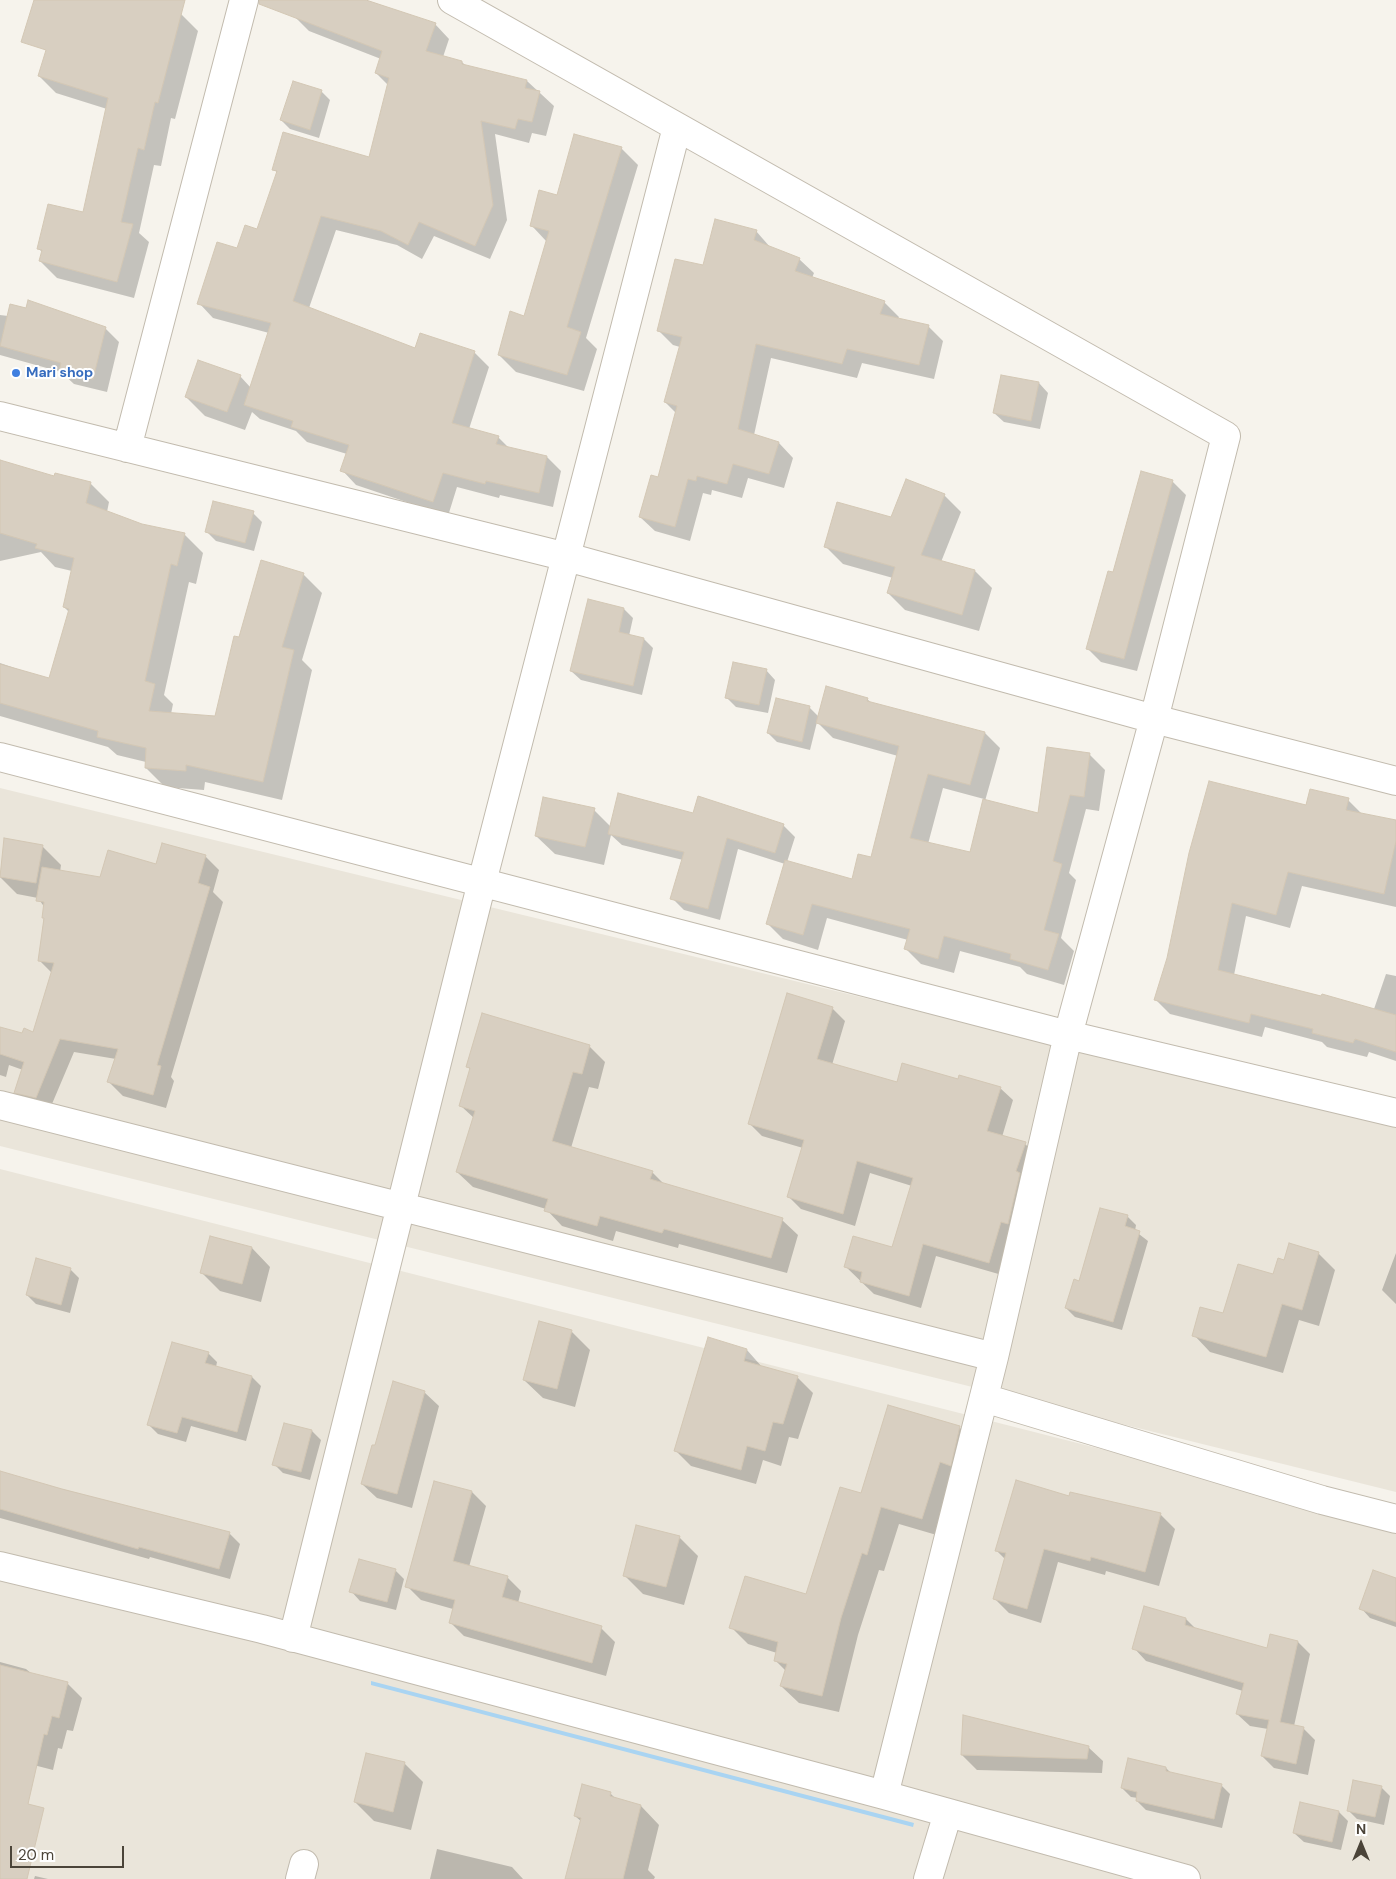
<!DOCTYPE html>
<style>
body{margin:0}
#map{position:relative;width:1396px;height:1879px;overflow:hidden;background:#f6f3ec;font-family:"DM Sans",sans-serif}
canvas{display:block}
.north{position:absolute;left:1336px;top:1819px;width:50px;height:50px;-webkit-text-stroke:4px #fff;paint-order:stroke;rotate:0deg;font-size:14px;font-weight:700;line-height:20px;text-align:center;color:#4b4439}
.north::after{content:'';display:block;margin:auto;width:18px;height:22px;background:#4b4439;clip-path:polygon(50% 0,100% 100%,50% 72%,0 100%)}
.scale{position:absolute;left:10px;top:1846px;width:114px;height:22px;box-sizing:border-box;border:2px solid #4b4439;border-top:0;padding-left:6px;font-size:15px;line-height:18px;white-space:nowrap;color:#4b4439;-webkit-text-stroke:4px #fff;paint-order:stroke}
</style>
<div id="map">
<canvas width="1396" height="1879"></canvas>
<div class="north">N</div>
<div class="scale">20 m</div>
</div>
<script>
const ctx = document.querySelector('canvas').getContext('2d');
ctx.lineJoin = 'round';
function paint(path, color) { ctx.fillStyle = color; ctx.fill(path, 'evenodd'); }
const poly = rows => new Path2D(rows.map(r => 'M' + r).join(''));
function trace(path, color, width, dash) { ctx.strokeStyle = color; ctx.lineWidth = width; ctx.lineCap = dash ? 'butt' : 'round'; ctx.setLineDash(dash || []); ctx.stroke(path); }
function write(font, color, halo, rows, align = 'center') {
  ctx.font = font + ' "DM Sans",sans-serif'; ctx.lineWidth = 4; ctx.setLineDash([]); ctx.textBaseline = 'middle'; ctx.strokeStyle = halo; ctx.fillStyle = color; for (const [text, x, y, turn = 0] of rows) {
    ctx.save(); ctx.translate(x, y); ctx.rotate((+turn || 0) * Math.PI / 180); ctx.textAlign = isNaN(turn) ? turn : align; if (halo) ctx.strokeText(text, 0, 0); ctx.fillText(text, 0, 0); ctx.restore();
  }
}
paint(poly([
 [0,788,1396,1127,1396,1492,0,1146],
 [0,1169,1396,1524,1396,1879,0,1879]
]), '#eae5da');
paint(poly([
 [371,1681,914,1823,913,1827,371,1685]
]), '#a9d4f2');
paint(poly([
 [301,0,363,0,435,24,449,39,443,57,462,62,466,66,527,81,554,106,546,136,532,133,529,143,495,134,507,220,490,259,434,236,422,259,397,245,336,230,309,308,416,350,474,352,489,367,469,429,498,437,509,448,547,457,561,471,553,507,500,495,499,498,457,487,448,516,356,485,342,470,347,454,307,442,296,431,260,419,252,412,245,430,205,416,186,397,240,376,251,388,269,333,213,318,199,303,238,249,258,230,278,174,274,169,370,159,389,86,376,73,381,59,309,31,295,17],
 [181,14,198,31,175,119,171,118,161,166,154,165,139,233,149,242,134,298,57,278,40,261,43,253,38,248,84,214,107,109,56,93,39,76],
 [321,91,330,100,319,138,290,129,281,120],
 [621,148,638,165,586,338,597,349,584,391,516,372,499,355,525,317,547,242,532,226,558,196],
 [756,231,770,247,799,259,814,273,812,278,884,302,899,317,898,319,928,326,943,341,934,379,862,363,857,378,771,358,754,435,779,443,793,458,784,488,748,478,742,498,712,490,711,495,703,493,690,541,655,531,640,517,658,478,676,413,665,402,680,347,673,345,659,331,704,267],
 [0,315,105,328,119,342,107,392,74,384,61,372,0,355],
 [1039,383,1048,393,1040,429,1004,422,994,413],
 [0,461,55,477,90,483,109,502,107,512,141,525,184,534,203,553,196,584,189,582,164,695,173,704,171,714,216,718,240,639,303,574,322,593,302,660,312,670,282,800,205,782,204,790,165,787,146,768,146,762,117,755,108,747,0,716,0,663,50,680,69,612,64,607,72,571,55,567,41,552,0,561],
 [907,480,945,496,961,512,941,562,975,571,992,588,979,631,905,610,888,593,893,578,843,564,826,547,892,519],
 [1172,481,1186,495,1137,671,1101,662,1087,648,1114,574],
 [253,513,262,522,254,551,216,541,207,532],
 [624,609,633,618,629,636,644,639,653,648,642,695,581,680,571,671],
 [766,670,775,680,768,713,736,707,727,698],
 [867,699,873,704,985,733,1000,748,985,801,1039,815,1089,754,1105,770,1099,811,1086,809,1069,873,1076,880,1061,938,1074,951,1064,985,1027,974,1020,967,960,951,954,973,921,964,906,949,908,940,827,918,818,950,783,939,768,924,785,864,738,849,720,920,684,910,672,898,683,860,622,845,611,835,604,865,555,854,536,836,594,810,611,827,694,815,783,825,795,837,787,862,852,880,872,859,898,756,833,738,817,722,810,750,777,742,768,733,809,707,819,717],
 [943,788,984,799,971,853,928,844],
 [1348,800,1362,814,1396,821,1396,907,1302,886,1290,928,1246,916,1234,975,1374,1009,1386,974,1396,976,1396,1061,1369,1052,1367,1057,1327,1047,1322,1042,1265,1027,1262,1037,1170,1014,1156,1000,1307,807],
 [5,840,43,847,61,865,60,872,101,878,157,865,163,844,206,857,219,870,213,892,223,902,171,1077,174,1081,166,1108,123,1096,109,1082,116,1059,74,1052,49,1111,30,1106,16,1092,23,1070,9,1065,6,1077,0,1075,0,1029,23,1034,34,1033,52,973,39,960,45,908,38,898,17,894,0,877],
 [832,1008,845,1021,832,1065,898,1084,959,1080,1000,1088,1013,1100,1002,1137,1025,1144,1038,1156,1002,1275,936,1256,921,1308,874,1294,845,1266,893,1249,912,1186,870,1173,855,1226,801,1209,789,1197,803,1148,762,1136,749,1123],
 [589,1046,605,1062,598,1089,589,1087,571,1148,652,1172,665,1185,782,1220,798,1235,787,1273,679,1244,678,1248,616,1231,613,1241,562,1226,546,1209,473,1187,457,1172,474,1118,461,1106,471,1070,468,1067],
 [1127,1216,1136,1225,1135,1231,1148,1241,1122,1330,1075,1317,1066,1308,1080,1282],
 [211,1237,252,1248,270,1267,261,1302,220,1291,201,1272],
 [1318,1253,1335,1270,1319,1326,1299,1320,1283,1373,1210,1352,1194,1335,1224,1315,1274,1276,1285,1262],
 [1396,1253,1396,1304,1382,1290],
 [70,1269,79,1278,70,1313,36,1304,27,1295],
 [540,1323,572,1332,590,1350,575,1407,543,1398,524,1380],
 [747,1350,762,1367,797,1377,813,1393,798,1439,789,1437,781,1466,763,1460,756,1484,691,1466,675,1450],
 [208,1353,217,1362,216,1367,252,1377,261,1386,246,1441,191,1426,186,1442,158,1434,149,1425],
 [424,1392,439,1406,412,1508,377,1498,362,1484,376,1447],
 [889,1407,960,1428,977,1445,940,1536,899,1524,884,1571,879,1570,858,1635,839,1712,799,1703,781,1686,786,1671,775,1660,777,1653,748,1644,731,1627,807,1596,862,1495],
 [285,1424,312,1431,321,1440,310,1480,283,1473,274,1464],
 [0,1473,229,1533,240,1544,230,1579,150,1557,149,1559,0,1518],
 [435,1483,472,1492,486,1506,469,1567,507,1577,521,1591,518,1603,601,1628,615,1642,606,1676,464,1636,450,1622,453,1609,421,1600,407,1586],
 [1071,1493,1161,1515,1175,1529,1159,1586,1106,1571,1105,1575,1058,1562,1041,1623,1009,1613,994,1598,1005,1559,996,1550,1070,1498],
 [679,1537,698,1556,684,1605,643,1594,624,1575],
 [395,1570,404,1579,396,1610,360,1601,351,1591],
 [1396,1580,1396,1627,1370,1618,1361,1608],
 [1186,1619,1196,1629,1268,1649,1298,1642,1310,1654,1294,1726,1303,1728,1315,1740,1308,1775,1274,1768,1262,1756,1268,1729,1250,1726,1237,1714,1243,1691,1146,1661,1134,1648],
 [0,1662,26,1669,32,1674,67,1683,82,1698,73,1731,67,1730,62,1749,58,1748,53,1770,22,1762,0,1850],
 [1088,1747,1103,1761,1102,1773,977,1770,962,1755],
 [404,1763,423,1782,411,1830,374,1821,355,1802],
 [1166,1768,1171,1773,1221,1785,1230,1794,1222,1828,1146,1810,1137,1801,1138,1798,1131,1797,1122,1788],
 [1381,1787,1390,1796,1384,1825,1357,1819,1348,1810],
 [610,1793,617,1800,641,1806,659,1825,648,1870,655,1877,654,1879,567,1879,582,1822,575,1816],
 [1339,1812,1348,1821,1341,1850,1304,1842,1294,1833],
 [437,1849,512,1867,523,1879,430,1879],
 [35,1876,48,1879,34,1879]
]), '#0003');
const building = poly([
 [34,0,185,0,158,103,155,102,144,150,138,148,121,222,133,224,117,282,39,261,42,250,37,249,48,204,83,212,108,98,38,76,46,50,21,42,34,0],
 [259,0,366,0,436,23,426,51,462,61,462,64,527,80,525,88,540,91,532,122,518,119,515,129,481,121,493,205,475,246,419,222,408,245,381,231,321,216,293,301,415,348,420,333,475,351,452,423,499,436,496,444,547,456,539,493,486,481,485,484,443,473,433,502,340,471,349,445,291,427,293,421,244,405,271,323,197,304,217,242,237,248,245,225,257,229,277,171,272,170,283,132,369,157,389,78,375,73,382,51,259,4,259,0],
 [293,81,322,90,310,130,280,120,293,81],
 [574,134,622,147,567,327,581,332,567,375,498,355,510,311,524,316,549,231,530,226,539,190,557,195,574,134],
 [715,219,757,230,754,240,800,258,795,271,885,301,880,314,929,325,919,365,847,349,842,364,756,344,738,429,779,442,769,474,733,464,727,484,697,476,696,481,688,479,675,527,639,517,651,475,658,477,677,406,664,402,682,337,657,331,675,259,703,265,715,219],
 [28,300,106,327,93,379,59,371,61,363,0,346,10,304,26,308,28,300],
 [198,360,241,375,227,412,185,397,198,360],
 [1001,375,1039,382,1031,421,993,413,1001,375],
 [0,460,54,476,55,473,91,482,86,503,142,524,185,533,177,566,171,564,145,681,155,684,149,711,215,716,234,636,239,637,261,560,304,573,282,647,294,650,263,782,186,765,186,771,145,768,146,748,97,737,98,731,0,703,0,664,49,678,69,609,63,607,74,558,35,548,37,544,0,533,0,460],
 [1141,471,1173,480,1124,659,1086,649,1108,571,1113,572,1141,471],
 [906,479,945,494,921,555,975,570,962,615,887,593,895,567,824,547,837,502,891,517,906,479],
 [213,501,254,511,245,543,205,532,213,501],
 [588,599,624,608,619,632,644,638,633,686,570,671,588,599],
 [733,662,767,669,759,705,725,698,733,662],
 [826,686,868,698,867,701,985,732,970,785,928,774,910,838,970,852,983,799,1038,813,1047,747,1090,753,1084,797,1070,795,1053,861,1062,864,1044,930,1059,934,1048,970,1010,959,1011,954,944,936,938,959,904,949,910,929,812,904,803,935,766,924,785,860,852,879,858,854,871,857,899,746,816,723,826,686],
 [776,698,810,706,802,742,767,733,776,698],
 [1209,781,1306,805,1310,789,1349,798,1346,810,1396,820,1396,841,1384,894,1288,872,1276,915,1232,903,1218,970,1321,996,1322,994,1396,1015,1396,1052,1355,1039,1353,1043,1312,1033,1313,1029,1251,1014,1249,1023,1154,1000,1167,958,1189,853,1209,781],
 [618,793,693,813,698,796,784,824,775,853,727,838,708,909,670,899,684,852,608,834,618,793],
 [543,797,595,808,585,847,535,836,543,797],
 [4,838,43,845,36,883,0,877,4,838],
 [162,843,206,855,198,883,210,887,157,1065,161,1066,153,1095,107,1082,118,1049,60,1039,36,1098,14,1093,24,1062,0,1054,0,1027,22,1033,24,1028,33,1032,54,963,38,961,44,918,42,918,44,902,36,901,42,867,100,877,108,850,156,864,162,843],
 [787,993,833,1007,817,1059,897,1082,902,1063,958,1079,959,1075,1001,1087,987,1131,1026,1142,1016,1171,1020,1173,1008,1224,1001,1222,989,1263,923,1244,909,1296,860,1282,862,1272,844,1267,853,1236,892,1247,913,1178,857,1161,843,1214,787,1197,804,1140,748,1124,787,993],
 [482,1013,590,1045,582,1074,573,1072,552,1141,653,1171,650,1179,783,1218,771,1258,664,1229,662,1233,600,1216,597,1226,544,1211,548,1199,456,1172,475,1111,459,1106,470,1068,466,1067,482,1013],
 [1100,1208,1128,1215,1125,1226,1140,1231,1113,1322,1065,1308,1074,1279,1079,1281,1100,1208],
 [210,1236,252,1247,242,1284,200,1273,210,1236],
 [1289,1243,1319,1252,1302,1310,1282,1304,1266,1357,1192,1336,1200,1307,1223,1313,1238,1264,1273,1274,1278,1258,1284,1260,1289,1243],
 [36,1258,71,1268,61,1305,26,1295,36,1258],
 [539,1321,572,1330,557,1389,523,1380,539,1321],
 [708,1337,747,1349,744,1361,798,1376,783,1424,773,1422,765,1451,747,1446,741,1470,674,1451,708,1337],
 [172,1342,209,1352,205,1363,252,1376,237,1432,182,1417,177,1433,147,1425,172,1342],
 [393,1381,425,1391,397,1494,361,1484,372,1445,375,1445,393,1381],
 [888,1405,960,1426,951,1466,940,1462,922,1519,881,1507,867,1555,862,1553,841,1618,822,1696,780,1686,787,1664,774,1661,778,1642,729,1628,745,1576,806,1594,840,1487,861,1493,888,1405],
 [284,1423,312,1430,301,1472,272,1465,284,1423],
 [0,1471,62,1489,230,1532,219,1569,139,1547,138,1549,0,1509,0,1471],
 [1016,1480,1069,1496,1070,1492,1161,1513,1145,1572,1091,1557,1090,1561,1044,1549,1027,1609,993,1599,1006,1553,995,1551,1016,1480],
 [434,1481,472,1491,453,1561,508,1576,502,1597,602,1626,592,1663,449,1623,455,1600,405,1587,434,1481],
 [636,1525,680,1536,666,1587,623,1576,636,1525],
 [359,1559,396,1569,387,1602,349,1592,359,1559],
 [1373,1570,1396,1578,1396,1622,1359,1609,1373,1570],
 [1144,1606,1186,1618,1185,1625,1267,1648,1270,1634,1298,1641,1280,1722,1304,1727,1296,1764,1261,1756,1269,1720,1236,1714,1244,1683,1132,1649,1144,1606],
 [0,1665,68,1682,59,1718,52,1716,47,1735,44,1734,28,1804,44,1808,27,1879,0,1879,0,1665],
 [963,1715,1089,1746,1087,1759,961,1755,963,1715],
 [366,1753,405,1762,393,1812,354,1802,366,1753],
 [1128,1758,1166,1767,1166,1771,1222,1784,1214,1819,1136,1801,1137,1792,1121,1788,1128,1758],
 [1353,1780,1382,1786,1375,1817,1347,1811,1353,1780],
 [582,1784,611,1792,610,1796,641,1805,623,1879,565,1879,581,1818,574,1816,582,1784],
 [1300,1802,1339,1811,1332,1842,1293,1833,1300,1802]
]);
paint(building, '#d8cfc1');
trace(building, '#d3c7b4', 1);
const minor = poly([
 [452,0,1226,436,1154,719,1068,1035,994,1357,884,1795],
 [0,416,567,557,1154,719,1396,781],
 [127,448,244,0],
 [0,757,1068,1035,1396,1113],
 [0,1105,994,1357],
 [984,1398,1322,1500,1396,1519],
 [0,1566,262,1629,884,1795,1186,1879],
 [293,1638,482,882,677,127],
 [300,1879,304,1864],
 [928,1879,948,1813]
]);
trace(minor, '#c2bbae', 30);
trace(minor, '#fff', 28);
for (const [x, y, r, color] of [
 [16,373,5,"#3f7fe0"]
]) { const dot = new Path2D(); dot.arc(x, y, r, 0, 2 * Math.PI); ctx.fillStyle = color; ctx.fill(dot); trace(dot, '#fff', 2); }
write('bold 14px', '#366cbe', '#fff', [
 ["Mari shop",26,373]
], 'left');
</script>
